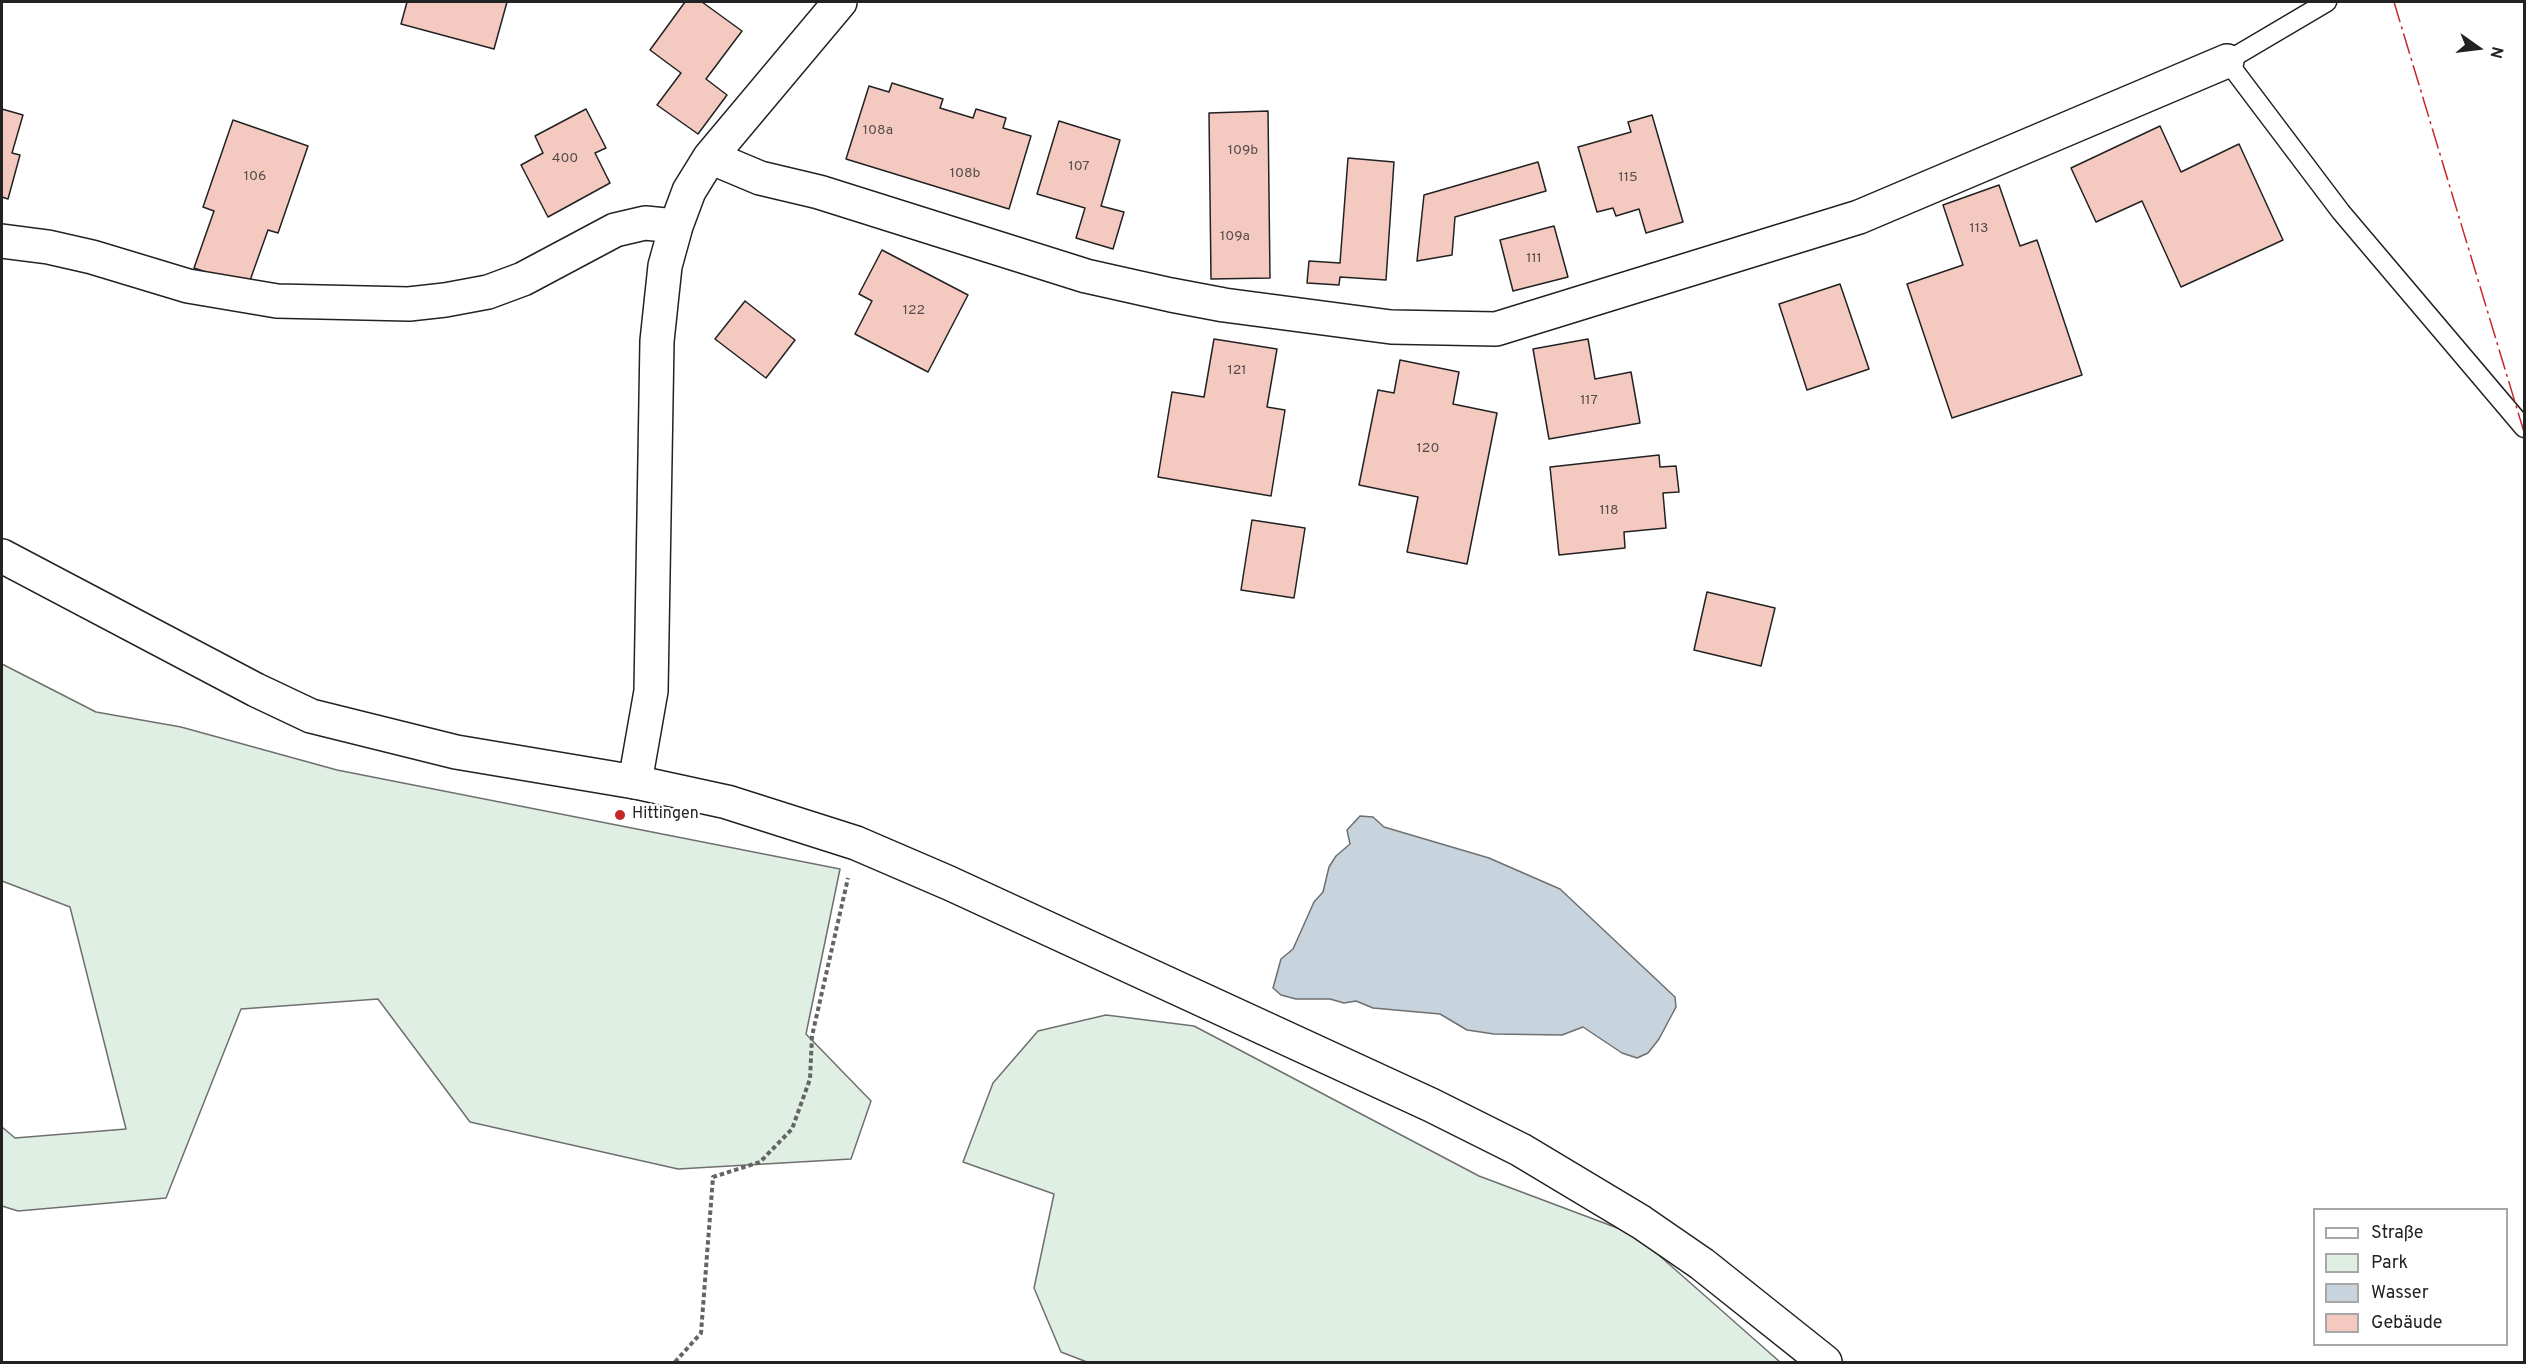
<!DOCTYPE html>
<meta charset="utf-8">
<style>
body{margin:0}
#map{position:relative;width:2526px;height:1364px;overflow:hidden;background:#fff;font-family:Overpass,sans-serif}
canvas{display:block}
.frame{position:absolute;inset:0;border:3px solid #222;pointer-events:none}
.legend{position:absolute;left:2313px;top:1208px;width:195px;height:138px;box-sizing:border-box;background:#fff;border:2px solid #a7a7a7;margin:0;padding:8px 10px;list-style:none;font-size:18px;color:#222}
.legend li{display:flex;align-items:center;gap:12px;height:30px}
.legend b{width:30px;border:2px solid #a7a7a7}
.north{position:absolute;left:2448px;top:18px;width:60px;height:60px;-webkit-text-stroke:4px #fff;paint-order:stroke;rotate:104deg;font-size:16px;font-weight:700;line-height:24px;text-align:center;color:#222}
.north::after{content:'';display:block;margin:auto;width:21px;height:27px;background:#222;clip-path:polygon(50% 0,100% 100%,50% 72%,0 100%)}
</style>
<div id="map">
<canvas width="2526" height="1364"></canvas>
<div class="frame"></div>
<ul class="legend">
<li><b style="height:8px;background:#fff"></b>Straße</li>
<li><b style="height:16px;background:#e0efe3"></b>Park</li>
<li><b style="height:16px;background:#c7d3dd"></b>Wasser</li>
<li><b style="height:16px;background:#f3c9c0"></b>Gebäude</li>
</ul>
<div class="north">N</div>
</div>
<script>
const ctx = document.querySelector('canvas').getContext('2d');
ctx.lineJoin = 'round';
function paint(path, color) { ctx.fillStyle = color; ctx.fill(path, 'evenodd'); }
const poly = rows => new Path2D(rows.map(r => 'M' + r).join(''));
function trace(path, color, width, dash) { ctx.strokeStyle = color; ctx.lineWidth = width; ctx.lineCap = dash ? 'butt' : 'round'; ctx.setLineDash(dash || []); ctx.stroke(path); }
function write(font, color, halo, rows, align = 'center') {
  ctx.font = font + ' Overpass,sans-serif'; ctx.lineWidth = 4.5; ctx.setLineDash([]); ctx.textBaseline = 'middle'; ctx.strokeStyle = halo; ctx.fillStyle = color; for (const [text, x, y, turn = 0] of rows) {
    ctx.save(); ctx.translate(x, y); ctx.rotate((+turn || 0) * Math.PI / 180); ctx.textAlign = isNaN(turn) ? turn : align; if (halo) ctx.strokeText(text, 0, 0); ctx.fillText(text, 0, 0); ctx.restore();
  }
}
const green = poly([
 [2,664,96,712,181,727,337,770,840,869,806,1034,871,1101,851,1159,678,1169,470,1122,378,999,241,1009,166,1198,18,1211,2,1206,2,1127,15,1138,126,1129,70,907,2,881,2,664],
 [1106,1015,1194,1026,1479,1176,1636,1235,1780,1362,1087,1362,1061,1352,1034,1288,1054,1194,963,1162,993,1083,1038,1031,1106,1015]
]);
paint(green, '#e0efe3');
trace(green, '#6f6f6f', 1.5);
const water = poly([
 [1360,816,1373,817,1384,827,1489,858,1560,889,1675,997,1676,1007,1659,1039,1648,1053,1637,1058,1622,1053,1583,1027,1562,1035,1494,1034,1467,1030,1440,1014,1373,1008,1356,1001,1344,1003,1330,999,1296,999,1281,995,1273,988,1281,959,1293,949,1314,902,1323,892,1329,867,1336,856,1350,844,1347,830,1360,816]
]);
paint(water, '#c7d3dd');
trace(water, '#6f6f6f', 1.5);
const building = poly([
 [407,2,507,2,494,49,401,24,407,2],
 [685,2,702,2,742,31,706,79,727,95,698,134,657,105,681,73,650,50,685,2],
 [892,83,943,99,940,108,973,118,976,109,1006,118,1003,128,1031,136,1009,209,846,159,869,86,889,92,892,83],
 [2,109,23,115,12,153,20,155,8,199,2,197,2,109],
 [586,109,606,148,595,153,610,183,548,217,521,165,543,153,535,136,586,109],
 [1268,111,1270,278,1211,279,1209,113,1268,111],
 [1652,115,1683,222,1646,233,1639,209,1616,216,1613,208,1597,212,1578,147,1631,132,1628,122,1652,115],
 [233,120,308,146,278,233,268,230,248,286,194,268,214,211,203,207,233,120],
 [1059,121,1120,140,1101,206,1124,212,1113,249,1076,238,1085,208,1037,194,1059,121],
 [2160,126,2181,172,2239,144,2283,240,2181,287,2142,201,2096,222,2071,168,2160,126],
 [1348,158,1394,162,1386,280,1340,277,1339,285,1307,283,1309,261,1340,263,1348,158],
 [1538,162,1546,191,1455,217,1452,255,1417,261,1424,195,1538,162],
 [1999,185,2020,246,2037,240,2082,375,1952,418,1907,284,1963,265,1943,205,1999,185],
 [1554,226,1568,277,1513,291,1500,240,1554,226],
 [882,250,968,295,928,372,855,334,872,301,859,294,882,250],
 [1840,284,1869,369,1807,390,1779,304,1840,284],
 [745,301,795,340,766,378,715,339,745,301],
 [1214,339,1277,349,1267,407,1285,410,1271,496,1158,477,1172,392,1204,397,1214,339],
 [1588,339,1595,379,1631,372,1640,423,1549,439,1533,349,1588,339],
 [1400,360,1459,372,1453,404,1497,413,1467,564,1407,552,1418,497,1359,485,1378,390,1394,393,1400,360],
 [1659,455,1660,467,1676,466,1679,492,1663,493,1666,528,1624,532,1625,548,1559,555,1550,467,1659,455],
 [1252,520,1305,528,1294,598,1241,590,1252,520],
 [1707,592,1775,608,1761,666,1694,650,1707,592]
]);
paint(building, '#f3c9c0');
trace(building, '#222', 1.5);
const service = poly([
 [2327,2,2227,61,2341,212,2524,428]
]);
const minor = poly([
 [710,157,760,178,819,192,1086,276,1171,295,1224,305,1391,327,1496,329,1859,217,2227,61],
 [2,241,48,247,92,257,188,286,277,301,409,304,445,300,488,292,523,279,615,230,645,223,676,226,689,191,710,157,840,2],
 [635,782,651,691,657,341,665,266,676,226]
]);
const tertiary = poly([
 [2,556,256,690,311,716,456,752,635,782,727,802,856,843,949,883,1431,1105,1521,1150,1641,1222,1702,1264,1825,1362]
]);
trace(service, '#222', 21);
trace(minor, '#222', 36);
trace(tertiary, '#222', 36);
trace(poly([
 [675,1362,701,1333,713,1177,760,1162,792,1129,810,1079,812,1036,848,878]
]), '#646464', 4, [4.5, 3]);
trace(service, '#fff', 18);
trace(minor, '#fff', 33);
trace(tertiary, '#fff', 33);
trace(poly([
 [2394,2,2524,432]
]), '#c62828', 1.5, [21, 4.5, 3, 4.5]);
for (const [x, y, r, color] of [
 [620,815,6,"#c62828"]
]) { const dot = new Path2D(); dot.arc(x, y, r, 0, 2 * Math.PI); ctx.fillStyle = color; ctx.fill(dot); trace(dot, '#fff', 2); }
write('14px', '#564c4a', null, [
 ["108a",878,131],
 ["109b",1243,151],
 ["400",565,159],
 ["107",1079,167],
 ["108b",965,174],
 ["106",255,177],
 ["115",1628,178],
 ["113",1979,229],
 ["109a",1235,237],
 ["111",1534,259],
 ["122",914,311],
 ["121",1237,371],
 ["117",1589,401],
 ["120",1428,449],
 ["118",1609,511]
]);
write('16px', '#222', '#fff', [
 ["Hittingen",632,815]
], 'left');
</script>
